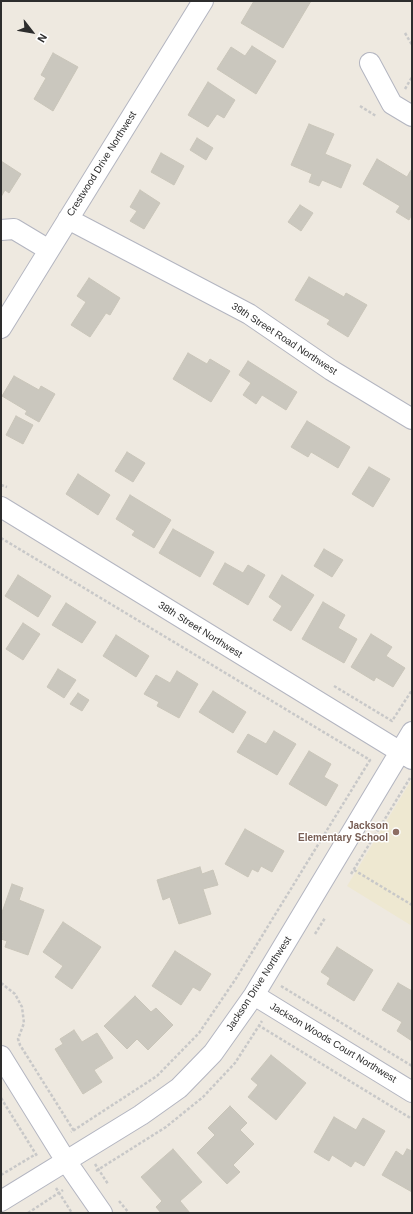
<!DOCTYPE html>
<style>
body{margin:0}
#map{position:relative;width:413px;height:1214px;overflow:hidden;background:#eee9e0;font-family:Helvetica,sans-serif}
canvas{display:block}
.frame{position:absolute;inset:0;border:2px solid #2d2d2d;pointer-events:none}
.north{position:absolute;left:12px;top:12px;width:40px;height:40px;-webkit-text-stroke:3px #fff;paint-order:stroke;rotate:121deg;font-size:11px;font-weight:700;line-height:16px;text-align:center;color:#2d2d2d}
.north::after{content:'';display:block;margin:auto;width:14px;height:18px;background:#2d2d2d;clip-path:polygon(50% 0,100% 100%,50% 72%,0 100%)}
</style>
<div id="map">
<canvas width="413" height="1214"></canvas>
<div class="frame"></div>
<div class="north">N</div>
</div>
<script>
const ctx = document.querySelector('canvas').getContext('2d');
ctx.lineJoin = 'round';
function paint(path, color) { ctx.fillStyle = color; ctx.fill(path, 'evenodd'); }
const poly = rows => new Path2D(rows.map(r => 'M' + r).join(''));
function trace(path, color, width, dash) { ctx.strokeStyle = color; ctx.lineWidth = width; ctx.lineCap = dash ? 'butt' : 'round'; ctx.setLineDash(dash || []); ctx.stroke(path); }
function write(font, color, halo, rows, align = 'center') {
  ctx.font = font + ' Helvetica,sans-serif'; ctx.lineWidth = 3; ctx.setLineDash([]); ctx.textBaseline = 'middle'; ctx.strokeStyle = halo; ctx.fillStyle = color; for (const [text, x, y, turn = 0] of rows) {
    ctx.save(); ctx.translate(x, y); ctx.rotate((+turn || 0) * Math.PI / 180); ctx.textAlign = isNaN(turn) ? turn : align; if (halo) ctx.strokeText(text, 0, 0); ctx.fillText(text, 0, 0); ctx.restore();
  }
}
paint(poly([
 [412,779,412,926,347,886]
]), '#eee8d1');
const building = poly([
 [254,1,311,1,283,48,241,23,254,1],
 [252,46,276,61,256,94,217,69,231,47,245,56,252,46],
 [53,53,78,67,53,111,34,99,46,78,41,75,53,53],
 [208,82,235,100,224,118,217,114,208,127,188,115,208,82],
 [309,124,334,134,325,154,351,165,341,188,322,180,319,186,309,182,312,174,291,165,309,124],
 [197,138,213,148,206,160,190,150,197,138],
 [161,153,184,166,174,185,151,172,161,153],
 [377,159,407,177,411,170,412,171,412,214,409,220,396,212,400,206,363,184,377,159],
 [1,161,21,174,9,193,5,190,1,197,1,161],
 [140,190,160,203,144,229,130,221,137,211,130,207,140,190],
 [300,205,313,213,301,231,288,222,300,205],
 [309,277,344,297,346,293,367,305,348,337,327,324,330,320,295,300,309,277],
 [89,278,120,298,110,315,106,313,90,337,71,325,86,302,77,296,89,278],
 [188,353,207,364,210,359,230,371,211,402,173,379,188,353],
 [248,361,297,392,286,410,262,395,256,404,243,395,251,383,239,375,248,361],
 [14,376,39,390,41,386,55,394,39,422,25,414,27,411,2,396,14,376],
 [16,416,33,425,23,444,6,435,16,416],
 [307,421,350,447,338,468,311,452,308,457,291,447,307,421],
 [127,452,145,463,133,482,115,471,127,452],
 [369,467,390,479,373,507,352,494,369,467],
 [78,474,110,495,98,515,66,494,78,474],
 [130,495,171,520,154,548,132,535,135,531,116,519,130,495],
 [173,529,214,552,200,577,159,553,173,529],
 [324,549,343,560,332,577,314,566,324,549],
 [225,563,243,573,248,565,265,575,248,605,213,584,225,563],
 [18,575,51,596,38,617,5,596,18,575],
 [282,575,314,595,291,631,273,620,282,606,269,597,282,575],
 [323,602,345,615,338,628,357,639,344,663,302,639,323,602],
 [66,603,96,622,82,643,52,625,66,603],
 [23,623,40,634,23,660,6,649,23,623],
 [371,634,392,647,386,656,405,668,393,687,376,677,374,681,351,667,371,634],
 [116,635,149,656,136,677,103,656,116,635],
 [58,669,76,680,64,698,47,687,58,669],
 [177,671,198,684,179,718,157,706,159,702,144,694,156,675,170,683,177,671],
 [213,691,246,712,233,733,199,712,213,691],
 [78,693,89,700,82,711,70,704,78,693],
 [274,731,296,744,277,775,237,752,248,734,266,744,274,731],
 [309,751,331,764,324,777,338,785,326,806,289,784,309,751],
 [245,829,284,851,272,872,261,866,258,872,252,869,248,877,225,864,245,829],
 [200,867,202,874,213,870,218,885,203,889,211,914,179,924,170,897,163,900,157,880,200,867],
 [12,884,23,888,19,900,44,910,28,955,5,947,7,941,1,939,3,932,1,931,1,915,12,884],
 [63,922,101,947,72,989,55,977,63,966,43,952,63,922],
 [337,947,373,970,354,1001,327,984,330,978,321,972,337,947],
 [175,951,211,974,200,991,193,987,181,1005,152,986,175,951],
 [398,983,412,991,412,1041,397,1031,402,1022,382,1010,398,983],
 [135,996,151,1012,156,1008,173,1025,148,1050,137,1039,127,1049,104,1026,135,996],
 [74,1030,82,1042,97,1033,113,1058,94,1070,102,1082,83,1094,55,1049,63,1044,60,1039,74,1030],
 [271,1055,306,1083,276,1120,248,1097,258,1085,251,1079,271,1055],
 [230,1106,247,1123,240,1130,254,1144,233,1165,240,1172,227,1184,197,1153,215,1135,208,1128,230,1106],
 [334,1117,356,1130,363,1118,385,1131,364,1166,355,1161,351,1167,332,1155,329,1161,314,1152,334,1117],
 [173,1149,202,1182,180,1201,190,1213,161,1213,156,1207,162,1201,141,1177,173,1149],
 [407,1149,412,1151,412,1192,382,1175,396,1151,403,1156,407,1149]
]);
paint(building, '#cac7be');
trace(building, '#c9c5b9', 1);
const minor = poly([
 [370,63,392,104,412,116],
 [68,219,249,314,331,370,412,419],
 [1,230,14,229,49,250],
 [1,328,203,1],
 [1,507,412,759],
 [254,995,412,1092],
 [1,1056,66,1161,102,1213],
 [1,1201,141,1115,179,1088,213,1053,254,995,412,732]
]);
trace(minor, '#b3b5c0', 22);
trace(poly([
 [405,33,412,45],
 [405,89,412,77],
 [360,106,376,116],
 [1,485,7,487],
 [1,538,370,760,235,980,199,1033,157,1076,71,1132],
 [334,686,392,721,412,690],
 [354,870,412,905],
 [351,874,410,778],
 [315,934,325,918],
 [1,983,15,994,22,1007,24,1023,18,1039,20,1045,74,1131],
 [281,986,412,1066],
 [258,1025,412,1119],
 [1,1098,37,1156],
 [95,1164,108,1184],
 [96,1171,166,1127,203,1097,235,1063,262,1021],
 [1,1175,36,1154],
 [56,1188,72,1213],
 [119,1201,129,1213],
 [28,1213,63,1190]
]), '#c8c8c8', 2.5, [3, 2]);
trace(minor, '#fff', 20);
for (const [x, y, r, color] of [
 [396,832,4,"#8d6e63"]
]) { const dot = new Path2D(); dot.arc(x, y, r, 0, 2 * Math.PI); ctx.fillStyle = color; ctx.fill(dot); trace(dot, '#fff', 1.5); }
write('10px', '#2d2d2d', '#fff', [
 ["Crestwood Drive Northwest",102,164,-58],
 ["39th Street Road Northwest",284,339,33],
 ["38th Street Northwest",200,630,32],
 ["Jackson Drive Northwest",259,984,-57],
 ["Jackson Woods Court Northwest",333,1043,31]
]);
write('bold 10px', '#785e54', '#fff', [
 ["Jackson",388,826],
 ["Elementary School",388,838]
], 'right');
</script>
